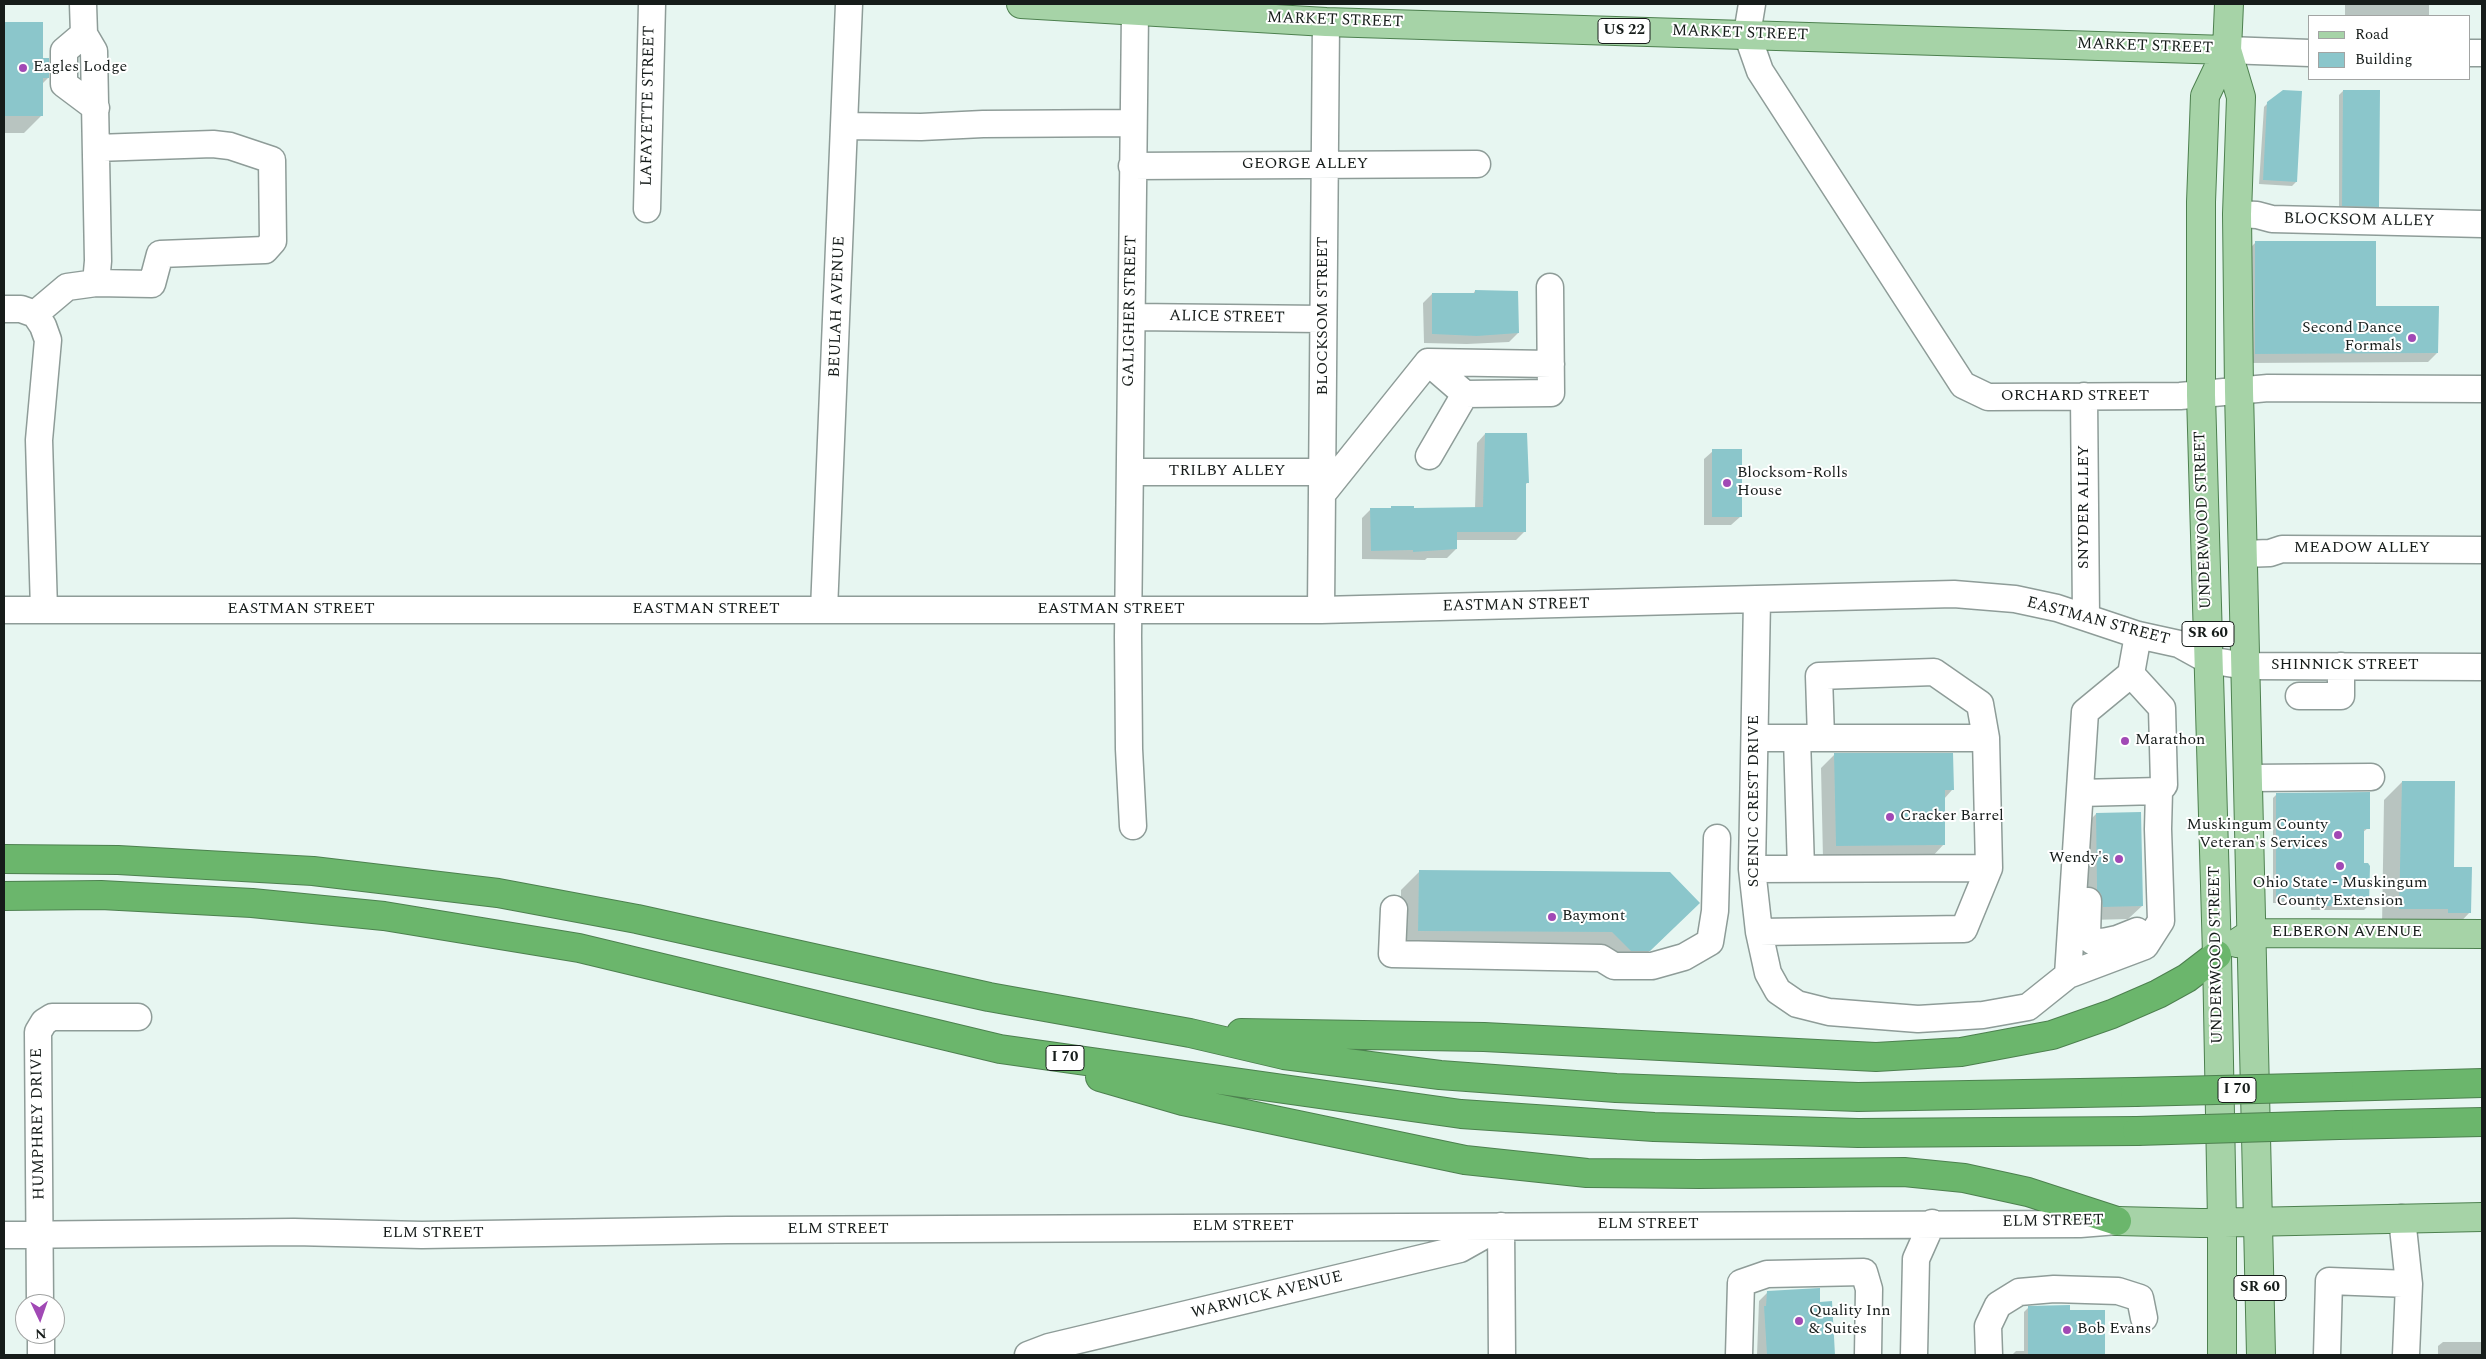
<!DOCTYPE html>
<style>
body{margin:0}
#map{position:relative;width:2486px;height:1359px;overflow:hidden;background:#e7f6f1;font-family:Spectral,serif}
canvas{display:block}
.frame{position:absolute;inset:0;border:5px solid #161c1a;pointer-events:none}
.legend{position:absolute;left:2308px;top:15px;width:162px;height:65px;box-sizing:border-box;background:#fff;border:1px solid #a2a4a3;margin:0;padding:6px 9px;list-style:none;font-size:15px;color:#161c1a}
.legend li{display:flex;align-items:center;gap:10px;height:25px}
.legend b{width:25px;border:1px solid #a2a4a3}
.north{position:absolute;left:15px;top:1294px;width:50px;height:50px;box-sizing:border-box;background:#fff;border:1px solid #a2a4a3;border-radius:50%;rotate:177deg;font-size:14px;font-weight:700;line-height:20px;text-align:center;color:#161c1a}
.north::after{content:'';display:block;margin:auto;width:18px;height:22px;background:#a149b5;clip-path:polygon(50% 0,100% 100%,50% 72%,0 100%)}
</style>
<div id="map">
<canvas width="2486" height="1359"></canvas>
<div class="frame"></div>
<ul class="legend">
<li><b style="height:6px;background:#a6d3a7"></b>Road</li>
<li><b style="height:14px;background:#8bc6cb"></b>Building</li>
</ul>
<div class="north">N</div>
</div>
<script>
const ctx = document.querySelector('canvas').getContext('2d');
ctx.lineJoin = 'round';
function paint(path, color) { ctx.fillStyle = color; ctx.fill(path, 'evenodd'); }
const poly = rows => new Path2D(rows.map(r => 'M' + r).join(''));
function trace(path, color, width, dash) { ctx.strokeStyle = color; ctx.lineWidth = width; ctx.lineCap = dash ? 'butt' : 'round'; ctx.setLineDash(dash || []); ctx.stroke(path); }
function write(font, color, halo, rows, align = 'center') {
  ctx.font = font + ' Spectral,serif'; ctx.lineWidth = 4; ctx.setLineDash([]); ctx.textBaseline = 'middle'; ctx.strokeStyle = halo; ctx.fillStyle = color; for (const [text, x, y, turn = 0] of rows) {
    ctx.save(); ctx.translate(x, y); ctx.rotate((+turn || 0) * Math.PI / 180); ctx.textAlign = isNaN(turn) ? turn : align; if (halo) ctx.strokeText(text, 0, 0); ctx.fillText(text, 0, 0); ctx.restore();
  }
}
paint(poly([
 [2345,4,2429,4,2429,16,2345,16],
 [4,23,42,23,42,59,48,78,42,84,42,115,24,133,4,133],
 [2343,91,2378,206,2374,210,2339,209,2339,95],
 [2268,103,2296,182,2292,186,2259,184,2264,107],
 [2256,242,2374,307,2437,353,2428,362,2246,363,2247,251],
 [1475,291,1518,333,1509,342,1467,344,1424,343,1423,303,1432,294,1473,294],
 [1485,434,1527,483,1525,485,1525,531,1516,540,1456,540,1456,549,1447,558,1427,558,1425,560,1362,559,1362,518,1371,509,1475,508,1477,443],
 [1713,451,1740,517,1731,525,1704,525,1704,459],
 [1835,754,1952,790,1944,799,1944,844,1931,858,1823,859,1821,768],
 [2402,782,2453,869,2470,912,2452,931,2382,926,2384,800],
 [2277,794,2368,828,2362,833,2362,864,2368,906,2364,910,2311,910,2311,903,2273,903,2273,798],
 [2096,814,2142,906,2128,919,2090,920,2084,904,2083,827],
 [1419,872,1680,921,1631,969,1401,949,1401,890],
 [1768,1292,1819,1303,1832,1317,1833,1355,1757,1355,1759,1301],
 [2028,1308,2068,1311,2104,1311,2104,1355,2012,1355,2016,1351,2024,1351,2024,1312],
 [2443,1342,2482,1342,2482,1355,2438,1355,2438,1346]
]), '#0003');
paint(poly([
 [4,22,43,22,43,58,49,58,49,78,43,78,43,116,4,116],
 [2283,90,2302,91,2297,182,2263,180,2267,102],
 [2343,90,2380,90,2379,207,2342,206],
 [2255,241,2376,241,2376,306,2439,306,2438,353,2255,354],
 [1475,290,1518,291,1519,333,1477,336,1432,334,1432,293,1475,293],
 [1485,433,1527,433,1529,483,1526,483,1526,532,1457,532,1457,549,1413,552,1413,550,1371,551,1370,508,1391,508,1391,506,1414,506,1414,508,1483,507],
 [1712,449,1742,449,1742,517,1712,517],
 [1834,753,1953,753,1954,790,1945,790,1945,845,1836,846],
 [2402,781,2455,781,2454,867,2472,867,2471,913,2448,913,2448,909,2399,909],
 [2370,792,2370,829,2364,829,2364,863,2368,863,2370,866,2369,906,2315,906,2315,899,2276,899,2276,793],
 [2141,812,2143,906,2103,907,2101,894,2097,890,2096,813],
 [1419,870,1670,872,1700,903,1650,951,1631,951,1612,932,1418,931],
 [1820,1288,1820,1302,1832,1301,1835,1355,1767,1355,1764,1306,1766,1306,1767,1291],
 [2070,1305,2070,1310,2105,1310,2105,1355,2028,1355,2028,1306]
]), '#8bc6cb');
const minor = poly([
 [1752,4,1747,34,1760,71,1963,385,1988,397,2180,396,2268,388,2482,389],
 [84,34,64,51,64,84,96,108],
 [2227,50,2310,53],
 [2470,53,2482,53],
 [845,126,921,127,983,124,1132,123],
 [1132,166,1477,164],
 [647,209,652,4],
 [2237,214,2257,215,2272,219,2482,224],
 [96,283,152,284,160,254,265,250,273,241,272,160,230,146,213,144,96,148],
 [4,309,21,309,35,314,67,287,96,283,98,261,94,51,84,34,83,4],
 [35,314,43,326,48,340,39,440,44,610],
 [1132,317,1323,319],
 [1428,362,1465,394,1551,393,1550,287],
 [2084,396,2086,617],
 [1429,456,1465,394],
 [1130,472,1324,472],
 [1323,493,1428,362,1551,364],
 [2243,554,2270,553,2282,549,2482,550],
 [1757,600,1752,869,1759,932,1768,973,1778,991,1797,1004,1829,1012,1918,1019,1983,1015,2028,1007,2068,975,2145,946,2161,921,2158,829,2159,791,2164,785,2162,708,2131,674],
 [4,610,1321,610,1954,594,2015,599,2057,608,2138,635,2179,644,2208,660,2246,666,2482,667],
 [824,610,849,4],
 [1321,610,1326,22],
 [2299,696,2341,696,2341,666],
 [1755,738,1986,738],
 [1797,738,1801,869],
 [2248,778,2371,777],
 [2080,793,2159,791],
 [1133,826,1129,749,1128,636,1135,12],
 [1752,869,1989,868],
 [2088,901,2087,935,2092,941,2103,942,2117,939,2137,931],
 [1394,909,1392,954,1601,958,1614,966,1652,966,1684,957,1710,942,1715,911,1717,838],
 [1759,932,1964,929,1989,868,1986,738,1980,704,1934,672,1819,676,1821,738],
 [2068,975,2085,712,2131,674,2138,635],
 [2402,1218,2409,1284],
 [4,1235,294,1232,422,1235,727,1230,2080,1224,2117,1221],
 [40,1304,38,1032,44,1022,52,1017,138,1017],
 [41,1334,41,1355],
 [1028,1355,1049,1347,1460,1249,1501,1226,1502,1355],
 [1739,1355,1741,1283,1767,1274,1864,1272,1869,1289,1868,1355],
 [1914,1355,1916,1259,1932,1223],
 [1989,1355,1988,1326,1998,1305,2019,1292,2054,1289,2118,1291,2140,1298,2144,1318],
 [2327,1355,2329,1281,2409,1284,2406,1355]
]);
const major = poly([
 [1021,4,1326,22,2227,50],
 [2229,4,2227,50,2241,97,2237,214,2239,391,2261,1355],
 [2237,943,2252,933,2482,934],
 [2117,1221,2201,1223,2482,1217],
 [2222,1355,2222,1222,2217,955,2201,395,2201,202,2205,96,2227,50]
]);
const highway = poly([
 [4,859,118,860,313,871,498,893,637,919,989,997,1190,1033,1284,1055,1440,1075,1616,1088,1858,1097,2135,1092],
 [4,896,101,895,252,903,384,916,579,948,1000,1049,1461,1114,1654,1127,1858,1133,2137,1131],
 [1241,1033,1484,1037,1876,1057,1961,1052,2052,1035,2112,1014,2158,994,2187,978,2217,955],
 [1100,1077,1183,1101,1465,1160,1587,1173,1699,1174,1904,1172,1964,1178,2028,1192,2117,1221],
 [2339,1087,2482,1083],
 [2339,1125,2482,1122]
]);
trace(minor, '#8e9c98', 29);
trace(major, '#4d804f', 30);
trace(highway, '#4d804f', 30);
trace(minor, '#fff', 26);
trace(major, '#a6d3a7', 28);
trace(highway, '#6bb66c', 28);
const highwayBridge = poly([
 [2135,1092,2339,1087],
 [2137,1131,2339,1125]
]);
trace(highwayBridge, '#4d804f', 30, []);
trace(highwayBridge, '#6bb66c', 28);
for (const [x, y, r, color] of [
 [23,68,5,"#a149b5"],
 [2412,338,5,"#a149b5"],
 [1727,483,5,"#a149b5"],
 [2125,741,5,"#a149b5"],
 [1890,817,5,"#a149b5"],
 [2338,835,5,"#a149b5"],
 [2119,859,5,"#a149b5"],
 [2340,866,5,"#a149b5"],
 [1552,917,5,"#a149b5"],
 [1799,1321,5,"#a149b5"],
 [2067,1330,5,"#a149b5"]
]) { const dot = new Path2D(); dot.arc(x, y, r, 0, 2 * Math.PI); ctx.fillStyle = color; ctx.fill(dot); trace(dot, '#fff', 2); }
for (const [x, y, w] of [
 [1624,31,52],
 [2208,634,52],
 [1065,1058,38],
 [2237,1090,38],
 [2260,1288,52]
]) { const box = new Path2D(); box.roundRect(x - w / 2, y - 12.5, w, 25, 4); ctx.fillStyle = '#fff'; ctx.fill(box); trace(box, '#161c1a', 1); }
write('bold 15px', '#161c1a', null, [
 ["US 22",1624,31],
 ["SR 60",2208,634],
 ["I 70",1065,1058],
 ["I 70",2237,1090],
 ["SR 60",2260,1288]
]);
write('16px', '#161c1a', '#fff', [
 ["MARKET STREET",1335,21,2],
 ["MARKET STREET",1740,34,2],
 ["MARKET STREET",2145,47,2],
 ["LAFAYETTE STREET",649,106,-89],
 ["GEORGE ALLEY",1305,165],
 ["BLOCKSOM ALLEY",2359,221,1],
 ["BEULAH AVENUE",838,307,-88],
 ["GALIGHER STREET",1131,311,-89],
 ["BLOCKSOM STREET",1324,316,-90],
 ["ALICE STREET",1227,318,1],
 ["ORCHARD STREET",2075,397],
 ["TRILBY ALLEY",1227,472],
 ["SNYDER ALLEY",2085,507,-90],
 ["UNDERWOOD STREET",2204,520,-92],
 ["MEADOW ALLEY",2362,549],
 ["EASTMAN STREET",1516,606,-1],
 ["EASTMAN STREET",301,610],
 ["EASTMAN STREET",706,610],
 ["EASTMAN STREET",1111,610],
 ["EASTMAN STREET",2098,622,15],
 ["SHINNICK STREET",2345,666],
 ["SCENIC CREST DRIVE",1755,801,-90],
 ["ELBERON AVENUE",2347,933],
 ["UNDERWOOD STREET",2217,955,-91],
 ["HUMPHREY DRIVE",39,1124,-91],
 ["ELM STREET",2053,1222,-1],
 ["ELM STREET",1648,1225],
 ["ELM STREET",1243,1227],
 ["ELM STREET",838,1230],
 ["ELM STREET",433,1234],
 ["WARWICK AVENUE",1267,1296,-14]
]);
write('16px', '#161c1a', '#fff', [
 ["Eagles Lodge",33,68],
 ["Second Dance",2402,329,"right"],
 ["Formals",2402,347,"right"],
 ["Blocksom-Rolls",1737,474],
 ["House",1737,492],
 ["Marathon",2135,741],
 ["Cracker Barrel",1900,817],
 ["Muskingum County",2328,826,"right"],
 ["Veteran's Services",2328,844,"right"],
 ["Wendy's",2109,859,"right"],
 ["Ohio State - Muskingum",2340,884,"center"],
 ["County Extension",2340,902,"center"],
 ["Baymont",1562,917],
 ["Quality Inn",1809,1312],
 ["& Suites",1809,1330],
 ["Bob Evans",2077,1330]
], 'left');
</script>
